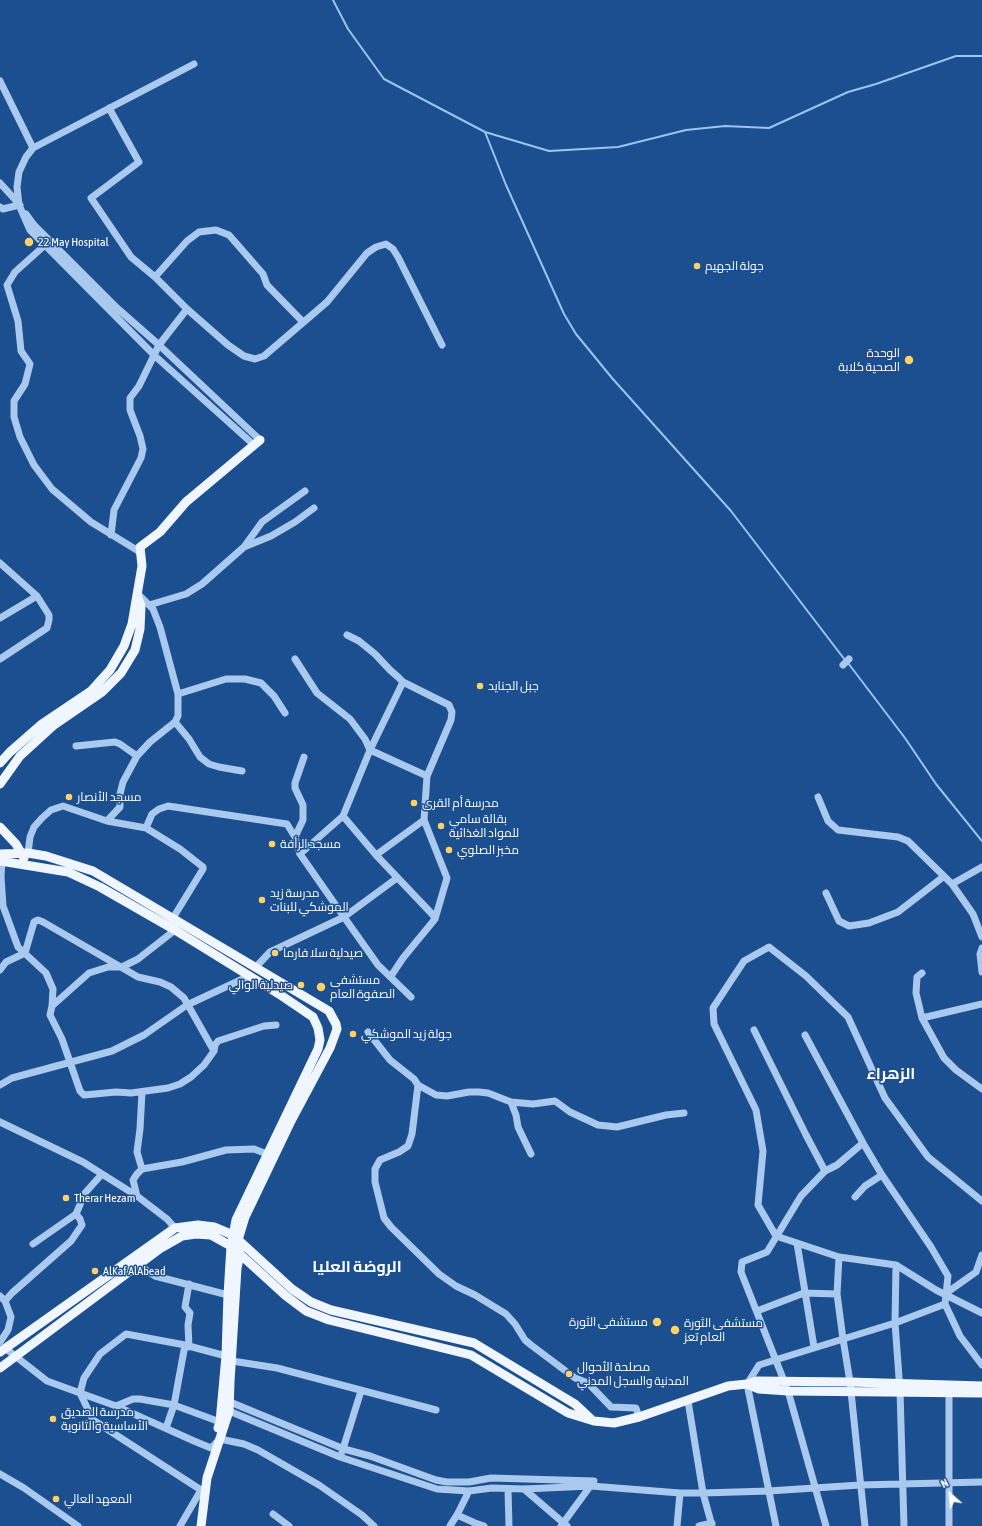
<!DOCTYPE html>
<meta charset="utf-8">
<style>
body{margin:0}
#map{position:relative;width:982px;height:1526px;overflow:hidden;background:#1b4f8f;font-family:"Asap Condensed",sans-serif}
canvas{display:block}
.north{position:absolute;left:930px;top:1474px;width:40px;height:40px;-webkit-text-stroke:3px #1b4f8f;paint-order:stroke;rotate:333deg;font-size:11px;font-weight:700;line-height:16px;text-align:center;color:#fff}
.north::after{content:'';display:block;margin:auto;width:14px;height:18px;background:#fff;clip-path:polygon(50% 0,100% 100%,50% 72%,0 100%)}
</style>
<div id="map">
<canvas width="982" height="1526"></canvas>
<div class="north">N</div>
</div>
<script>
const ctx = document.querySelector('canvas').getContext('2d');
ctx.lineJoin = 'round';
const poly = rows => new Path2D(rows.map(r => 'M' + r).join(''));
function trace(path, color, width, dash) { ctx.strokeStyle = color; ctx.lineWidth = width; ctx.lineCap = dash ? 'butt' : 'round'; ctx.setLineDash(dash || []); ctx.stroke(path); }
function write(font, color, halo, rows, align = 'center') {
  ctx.font = font + ' "Asap Condensed",Cairo,sans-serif'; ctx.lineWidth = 3; ctx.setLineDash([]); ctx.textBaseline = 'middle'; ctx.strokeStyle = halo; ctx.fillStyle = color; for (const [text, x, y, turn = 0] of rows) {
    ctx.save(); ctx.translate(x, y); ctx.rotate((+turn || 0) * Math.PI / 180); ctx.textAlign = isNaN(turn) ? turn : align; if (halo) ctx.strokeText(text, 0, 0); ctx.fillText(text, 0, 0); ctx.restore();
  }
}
trace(poly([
 [333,0,348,29,384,79,485,132,549,151,618,147,686,130,725,126,769,128,848,92,876,84,956,56,982,56],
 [485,132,506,185,564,314,576,334,612,378,731,511,845,660],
 [848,663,905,738,936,784,982,841]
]), '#9cc4f0', 2);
trace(poly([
 [0,81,33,148,26,157,19,172,17,187,19,205,30,230,155,356,254,445],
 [109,108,139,162,91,198,131,257,155,277,187,309,228,345,244,356,255,359,264,356,327,302,367,253,376,247,386,244,393,249,398,257,442,345],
 [33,148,194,64],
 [0,183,20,205],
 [0,207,3,209,19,205],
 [26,214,34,225,117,308,159,345,260,440],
 [45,245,15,272,7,285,18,321,21,351,30,364,25,384,14,401,14,417,20,437,34,465,52,489,91,522,140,552],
 [155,277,187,241,199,232,216,230,229,235,263,274,267,285,303,322],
 [111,535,114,510,141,458,143,449,140,436,130,410,130,398,139,386,159,345,187,309],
 [244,547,262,522,305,491],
 [0,563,37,596,49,615,49,620,47,628,0,659],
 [149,605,186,594,202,584,244,547,271,536,295,522,314,508],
 [0,618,37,596],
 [347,635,359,641,375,654,390,670,398,677,403,682,449,705,452,712,451,720,427,776,424,820,447,878,435,919,403,958,391,976],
 [295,659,317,693,350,719,365,739,370,750,427,776],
 [843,665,849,659],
 [178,694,226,679,245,679,261,683,274,696,285,713],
 [175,722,189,739,200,757,209,764,219,767,242,771],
 [76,746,115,742,120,744,137,756],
 [818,797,828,821,838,830,898,837,908,841,952,884,973,914,982,937],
 [343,816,376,855,433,915,435,919],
 [107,821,120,807,120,794,123,782,137,756,150,742,175,722,178,716,178,694,160,627,153,609,137,593],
 [146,828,152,814,159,809,168,806,287,824,295,837,300,854,344,917,378,965,411,997],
 [295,837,303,820,303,805,295,788,295,783,304,757],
 [28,853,30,837,34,827,42,818,51,810,63,806,107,821,146,828,180,849,203,867,203,869,173,918],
 [300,854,343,816,370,750,403,682],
 [376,855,424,820],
 [2,860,1,877,3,906,18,947,46,973,53,989,52,1006,50,1015,62,1039,80,1091,84,1095,116,1092,131,1093,168,1088,180,1084,191,1077,204,1065,214,1051,215,1045,218,1041,264,1026,276,1025],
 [952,884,982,867],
 [826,893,839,921,849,926,869,923,898,912,943,877],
 [982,948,980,954,982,972],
 [255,968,270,952,344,917,397,878],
 [0,970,6,962,25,953,34,922,38,920,43,922,138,977,160,982,171,987,184,998,214,1051],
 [922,973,917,977,916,993,922,1018,944,1058,956,1070,982,1089],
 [52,1006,89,973,108,967,122,967,138,959,175,930],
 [922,1018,982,1004],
 [754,1030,806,1135,825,1171],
 [368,1032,390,1060,414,1079,418,1085,412,1134,408,1146,399,1152,380,1160,375,1169,375,1182,384,1218,391,1227,439,1274,456,1286,475,1295,506,1314,515,1324,525,1340,531,1345,575,1378,588,1383,611,1407,636,1408,639,1417],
 [805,1035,863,1143,882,1175,931,1247,948,1276,945,1304,960,1336,982,1365],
 [0,1085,12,1078,112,1051,144,1035,187,1005,249,976],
 [418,1085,436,1095,447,1096,469,1092,479,1092,488,1093,511,1102,516,1115,518,1127,531,1154],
 [511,1102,533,1104,555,1101,570,1112,598,1125,617,1127,666,1115,684,1113],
 [0,1122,83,1162,137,1196,167,1219,175,1228],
 [142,1169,182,1162,226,1150,254,1149,267,1154],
 [137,1196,133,1180,137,1174,142,1169,137,1152,140,1129,142,1092],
 [855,1197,865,1186,882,1175],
 [982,1201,928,1157,885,1098,848,1017,806,976,769,947,744,961,713,1008,714,1024,756,1110,763,1151,758,1205,776,1236,839,1257,896,1265,936,1290,982,1313],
 [797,1243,814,1347],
 [33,1244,76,1214],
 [839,1257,837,1294,843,1339,850,1382,865,1526],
 [137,1264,155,1276,228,1295],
 [896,1265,895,1323,900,1391,904,1526],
 [945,1294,976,1272,982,1255],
 [0,1296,5,1301,11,1317,8,1330,0,1342],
 [5,1301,12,1293,71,1241,82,1225,80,1219,76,1214,85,1193,102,1174],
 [757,1311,804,1293,837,1294],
 [189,1347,188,1325,190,1313,185,1307,189,1284],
 [5,1348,47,1381,116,1406,194,1441,211,1448,220,1439,244,1444,258,1450,319,1485,362,1515,374,1526],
 [232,1361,277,1368,436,1410],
 [949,1389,949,1526],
 [688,1401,703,1493,712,1526],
 [230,1402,344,1449,370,1456,436,1480,447,1482,469,1482,491,1478,594,1481,561,1526],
 [116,1406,133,1399,140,1399,174,1405,220,1422],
 [229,1411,340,1457,437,1489,469,1491,492,1488,524,1489,591,1486,680,1493,703,1493,769,1491,860,1485,982,1482],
 [166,1428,174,1405,185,1345],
 [342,1452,361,1391],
 [0,1474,24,1488,78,1526],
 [508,1489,509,1526],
 [524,1489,567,1526],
 [273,1514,289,1526],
 [457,1515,475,1523,484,1526],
 [180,1526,201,1490,93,1420,80,1393,84,1378,100,1354,126,1334,185,1345,226,1356],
 [450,1526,457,1515,469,1491],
 [677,1526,680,1493],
 [699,1526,712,1523],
 [776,1526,747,1384,759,1365,895,1323,945,1304],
 [826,1526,788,1391,741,1272,742,1262,767,1252,801,1196,825,1171,837,1165,863,1143]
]), '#a9c9ee', 7);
trace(poly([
 [0,763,10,752,42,724,91,691,110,670,124,646,132,624,142,566,140,547,160,532,186,502,260,440],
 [0,784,20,756,54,725,102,692,121,673,135,650,140,629,141,606,137,595],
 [0,827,16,844,24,858],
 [0,854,28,853,46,856,93,871,329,1011,336,1024,337,1029,330,1048,290,1123,245,1217,238,1240,240,1254,237,1268,230,1382,229,1411,207,1478,201,1526],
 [0,861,68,872,100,887,175,930,282,996,313,1017,318,1028,320,1040,318,1049,236,1220,231,1246,228,1295,226,1356,220,1422,218,1428],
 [0,1352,175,1228,198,1225,214,1227,233,1235,292,1289,311,1302,331,1310,474,1343,575,1404,591,1419],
 [0,1368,161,1248,182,1236,196,1234,211,1235,231,1246,286,1296,306,1311,329,1320,471,1355,568,1413,594,1421,614,1423,639,1417,728,1386,747,1384],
 [982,1386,850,1382,757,1381,747,1384,759,1389,788,1391,982,1393]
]), '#f0f6ff', 9);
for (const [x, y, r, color] of [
 [29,242,5,"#ffd166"],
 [697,266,4,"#ffd166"],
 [909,360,5,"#ffd166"],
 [480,686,4,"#ffd166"],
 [69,797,4,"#ffd166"],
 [414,803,4,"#ffd166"],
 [441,826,4,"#ffd166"],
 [272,844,4,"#ffd166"],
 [449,850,4,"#ffd166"],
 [262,900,4,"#ffd166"],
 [275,953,4,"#ffd166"],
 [301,985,4,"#ffd166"],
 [321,987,5,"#ffd166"],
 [353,1034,4,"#ffd166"],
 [66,1198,4,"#ffd166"],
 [95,1271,4,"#ffd166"],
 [657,1322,5,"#ffd166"],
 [675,1330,5,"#ffd166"],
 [569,1374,4,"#ffd166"],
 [53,1419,4,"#ffd166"],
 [56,1499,4,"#ffd166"]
]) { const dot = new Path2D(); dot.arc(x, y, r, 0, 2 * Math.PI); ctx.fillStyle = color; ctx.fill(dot); trace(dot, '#1b4f8f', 1.5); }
write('12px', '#fff', '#1b4f8f', [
 ["22 May Hospital",38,242],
 ["جولة الجهيم",705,266],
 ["الوحدة",900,353,"right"],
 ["الصحية كلابة",900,367,"right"],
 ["جبل الجنايد",488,686],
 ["مسجد الأنصار",77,797],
 ["مدرسة أم القرى",422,803],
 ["بقالة سامي",449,819],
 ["للمواد الغذائية",449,833],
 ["مسجد الرأفة",280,844],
 ["مخبز الصلوي",457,850],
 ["مدرسة زيد",270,893],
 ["الموشكي للبنات",270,907],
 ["صيدلية سلا فارما",283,953],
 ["مستشفى",330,980],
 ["الصفوة العام",330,994],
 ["صيدلية الوالي",293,985,"right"],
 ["جولة زيد الموشكي",361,1034],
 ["Therar Hezam",74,1198],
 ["AlKaf AlAbead",103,1271],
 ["مستشفى الثورة",648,1322,"right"],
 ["مستشفى الثورة",684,1323],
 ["العام تعز",684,1337],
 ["مصلحة الأحوال",577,1367],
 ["المدنية والسجل المدني",577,1381],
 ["مدرسة الصديق",61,1412],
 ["الأساسية والثانوية",61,1426],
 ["المعهد العالي",64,1499]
], 'left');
write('bold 16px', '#fff', '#1b4f8f', [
 ["الزهراء",891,1074],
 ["الروضة العليا",357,1267]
]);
</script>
